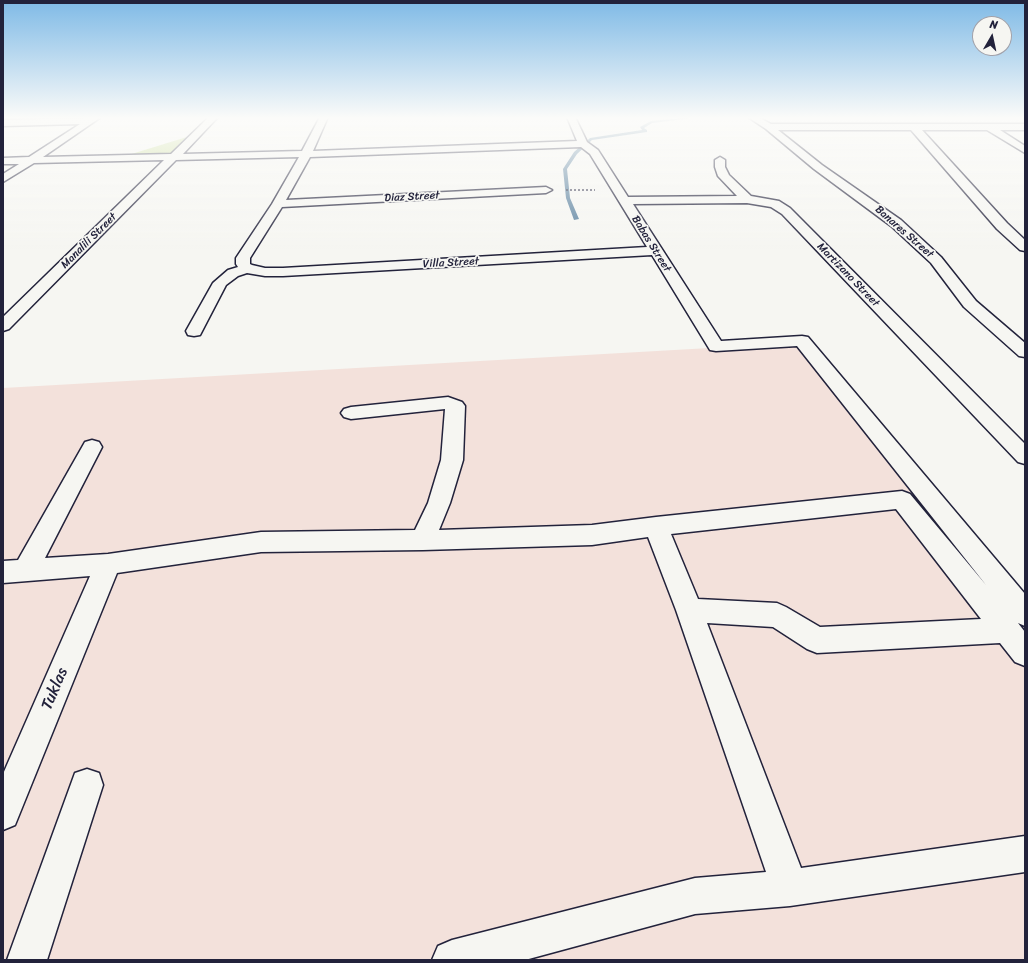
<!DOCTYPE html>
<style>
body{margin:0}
#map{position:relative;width:1028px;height:963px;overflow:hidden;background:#f6f6f2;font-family:Sriracha,sans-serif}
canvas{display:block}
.frame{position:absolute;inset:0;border:4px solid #22223b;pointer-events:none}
.north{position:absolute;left:972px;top:16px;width:40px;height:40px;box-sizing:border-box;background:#f6f6f2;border:1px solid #a1a1a9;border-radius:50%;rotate:9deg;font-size:11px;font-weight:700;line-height:16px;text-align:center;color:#22223b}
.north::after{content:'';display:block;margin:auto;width:14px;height:18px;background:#22223b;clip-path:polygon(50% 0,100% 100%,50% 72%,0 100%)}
</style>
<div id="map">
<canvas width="1028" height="963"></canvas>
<div class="frame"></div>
<div class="north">N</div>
</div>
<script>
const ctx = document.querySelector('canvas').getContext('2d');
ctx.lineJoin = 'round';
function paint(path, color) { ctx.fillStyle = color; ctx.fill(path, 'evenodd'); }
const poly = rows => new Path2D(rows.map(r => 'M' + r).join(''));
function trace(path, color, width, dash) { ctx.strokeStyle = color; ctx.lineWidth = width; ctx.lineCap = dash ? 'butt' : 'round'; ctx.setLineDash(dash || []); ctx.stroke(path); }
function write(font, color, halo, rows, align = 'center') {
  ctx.font = font + ' Sriracha,sans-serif'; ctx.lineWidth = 3.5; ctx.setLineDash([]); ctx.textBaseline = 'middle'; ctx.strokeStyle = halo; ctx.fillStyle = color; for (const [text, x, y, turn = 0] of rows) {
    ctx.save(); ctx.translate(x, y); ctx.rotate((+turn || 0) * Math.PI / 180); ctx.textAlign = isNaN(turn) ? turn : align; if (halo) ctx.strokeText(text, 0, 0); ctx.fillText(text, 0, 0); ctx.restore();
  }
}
paint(poly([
 [798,343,1025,620,1025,960,3,960,3,388]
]), '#f3e1db');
paint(poly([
 [190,136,170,155,125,156]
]), '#c7dc92');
paint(poly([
 [692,117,700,117,652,123,644,128,647,130,647,132,592,140,577,154,567,169,570,198,579,219,574,220,566,198,563,169,574,152,590,138,642,130,640,127,651,121,692,117]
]), '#5c829f');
const minor = poly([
 [92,117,101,117,43,157,171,154,209,117,218,117,183,154,302,151,320,117,328,117,313,151,577,141,567,117,575,117,587,142,598,150,628,197,737,196,718,176,715,167,715,160,720,157,725,160,725,167,729,175,751,196,779,201,790,208,1025,444,1025,464,1018,462,782,214,771,207,747,203,633,204,721,341,802,336,808,337,1025,594,1025,626,1018,623,1025,632,1025,666,1015,662,1000,643,817,653,807,649,773,627,707,623,801,868,1025,836,1025,872,790,906,695,914,525,960,432,960,438,946,452,940,695,878,766,872,676,610,648,537,592,545,423,550,261,552,117,573,15,825,3,830,3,774,90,576,3,583,3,561,18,560,85,442,92,440,99,442,102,447,45,558,108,554,261,532,415,530,428,503,441,460,445,409,351,419,344,417,341,413,344,409,351,407,448,397,462,402,465,406,463,460,450,503,439,530,592,525,656,517,902,491,910,494,986,585,797,346,716,351,710,350,652,255,283,276,265,276,247,273,238,276,226,285,200,335,194,336,188,335,186,331,213,283,228,270,238,267,236,264,236,258,272,204,299,157,176,160,9,329,3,331,3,317,164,160,34,163,3,182,3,174,19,164,3,164,3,158,29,157,80,124,3,126,3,120,89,118,92,117],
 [581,147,590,154,647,247,283,268,265,268,252,265,250,264,250,258,282,207,546,193,552,190,546,187,286,200,310,157,581,147],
 [896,509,981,619,820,627,786,607,777,603,698,599,671,534,896,509],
 [748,117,758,117,771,124,1025,124,1025,130,1000,130,1025,146,1025,153,987,130,922,130,1007,223,1025,240,1025,251,1020,250,997,229,911,130,778,130,822,165,901,220,941,257,976,301,1025,343,1025,357,1019,356,964,307,931,263,891,226,814,169,766,129,748,117],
 [87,769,99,773,103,785,47,960,7,960,75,773,87,769]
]);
trace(minor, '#22223b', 3);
trace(poly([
 [566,190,595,190]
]), '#22223b', 1.5, [2, 2]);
paint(minor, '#f6f6f2');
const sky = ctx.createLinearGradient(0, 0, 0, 251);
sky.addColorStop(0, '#7fbae6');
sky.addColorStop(0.47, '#fbfbf9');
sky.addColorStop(1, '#fbfbf900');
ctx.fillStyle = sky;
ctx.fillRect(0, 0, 1028, 251);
write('11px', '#22223b', '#f6f6f2', [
 ["Diaz Street",412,197,-3],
 ["Banares Street",904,232,41],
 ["Manalili Street",89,241,-45],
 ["Babas Street",651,244,58],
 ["Villa Street",451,263,-3],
 ["Martizano Street",848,275,46]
]);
write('16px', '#22223b', '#f6f6f2', [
 ["Tuklas",55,689,-67]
]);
</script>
